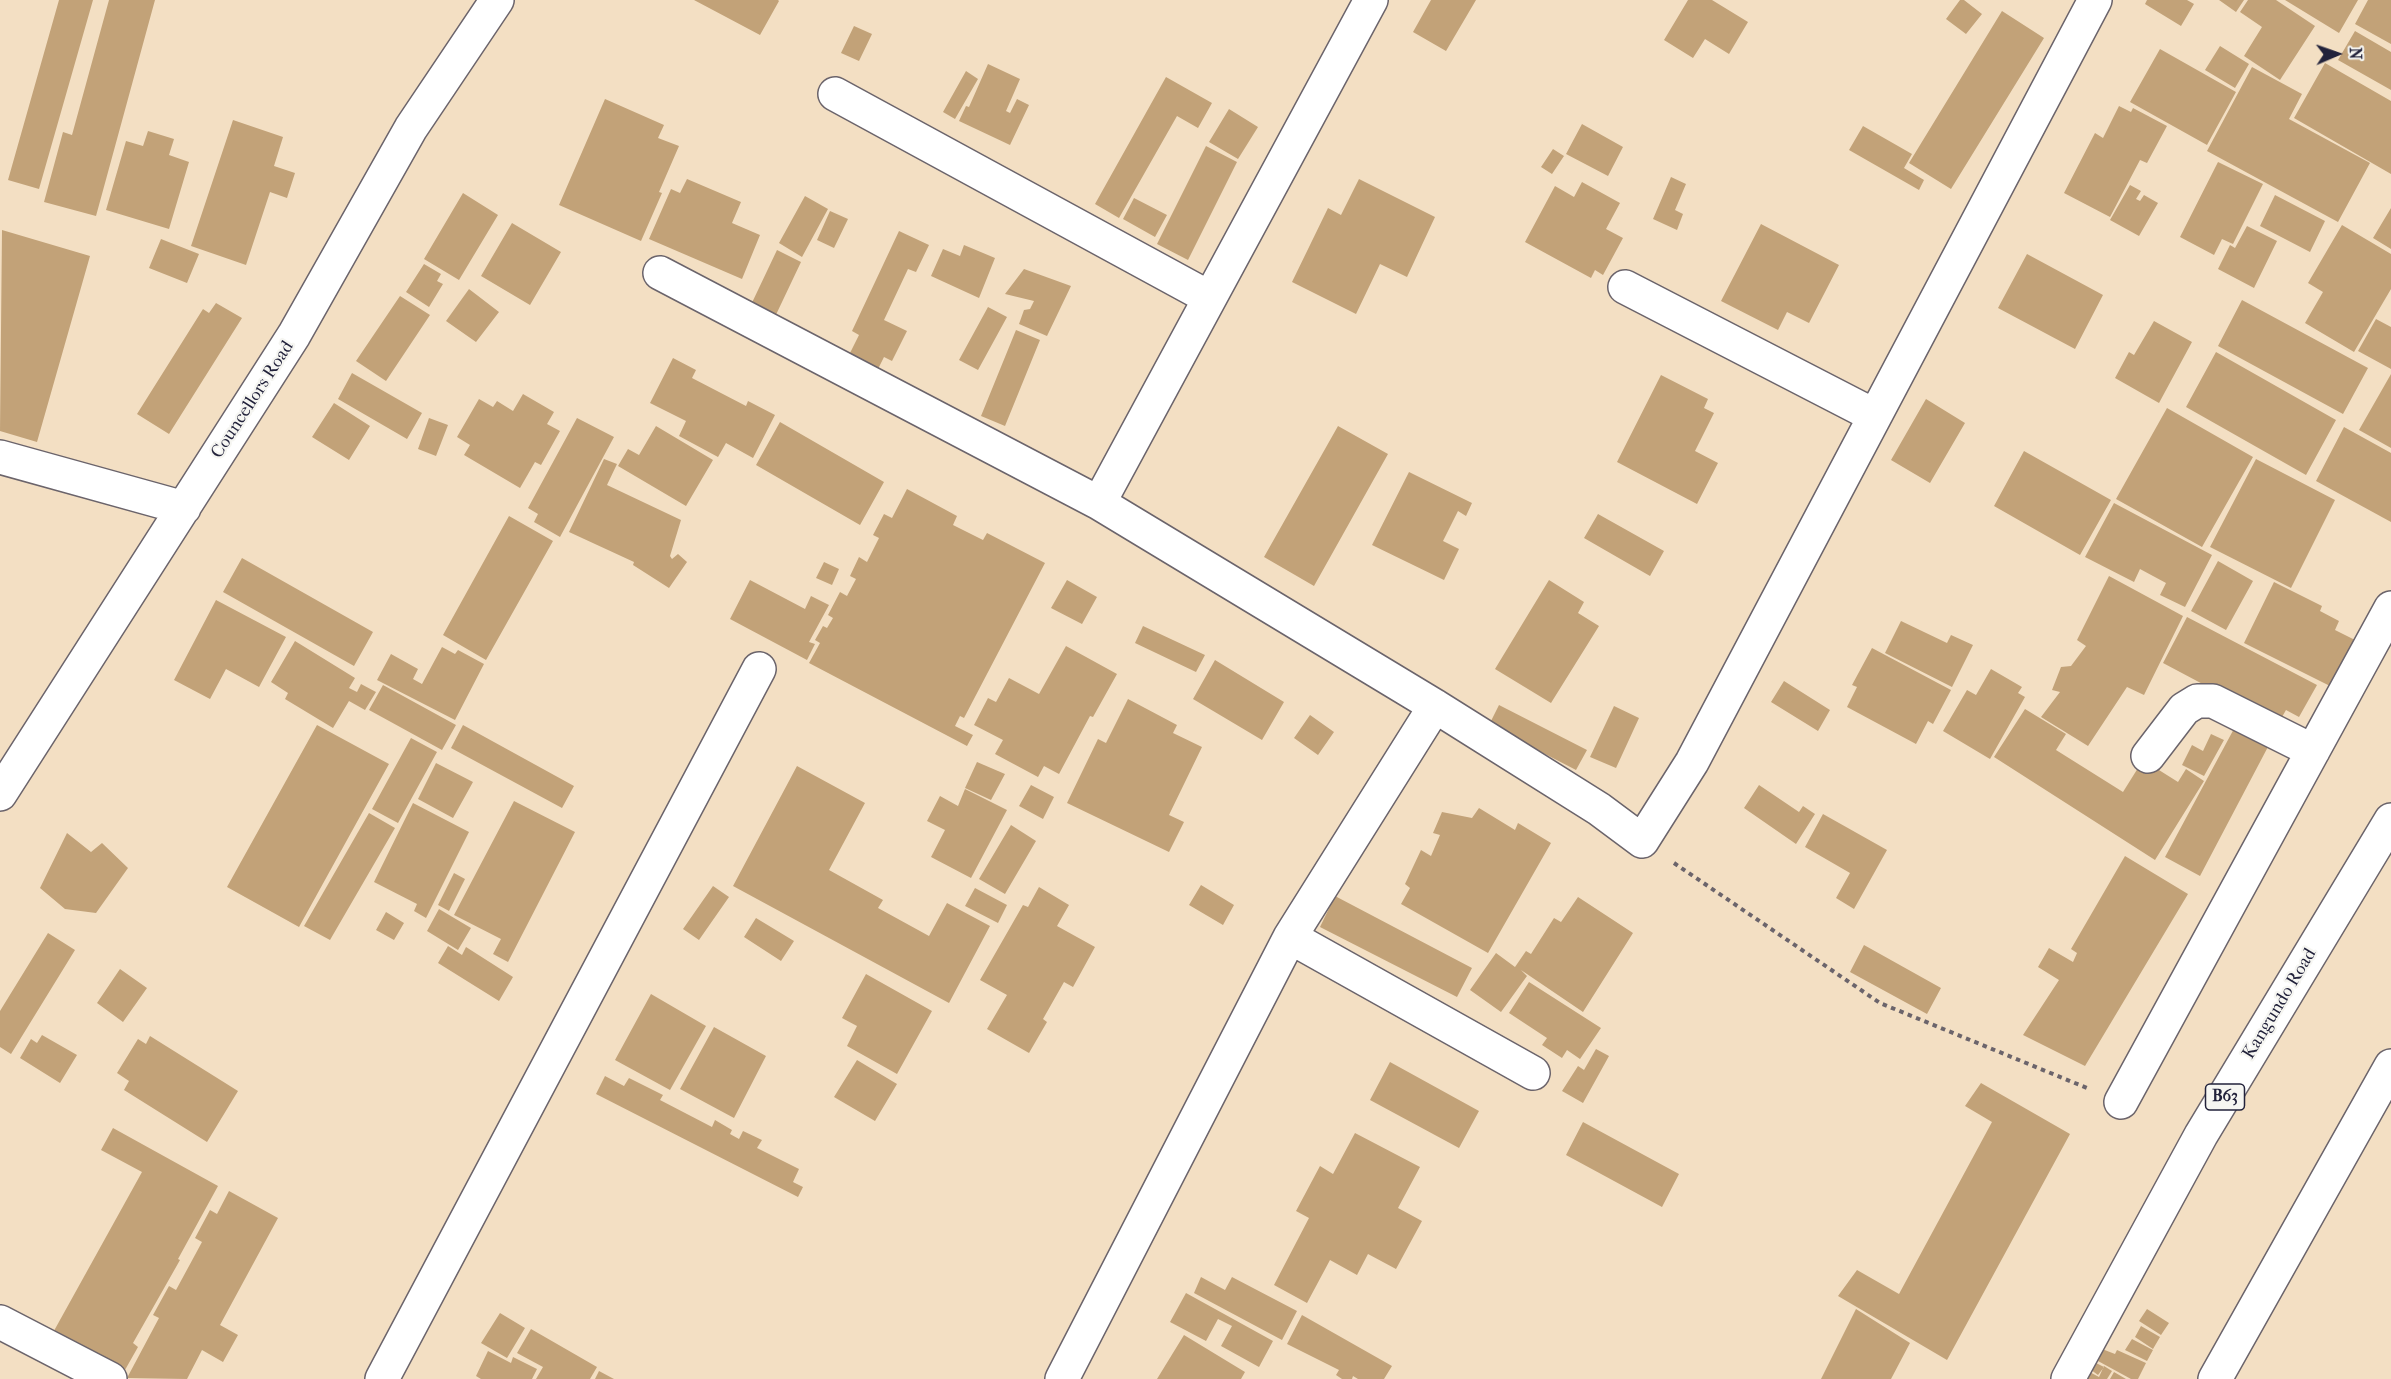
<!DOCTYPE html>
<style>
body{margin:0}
#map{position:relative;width:2391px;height:1379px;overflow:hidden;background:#f3dfc3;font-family:"IM FELL French Canon",serif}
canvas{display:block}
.north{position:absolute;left:2307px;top:24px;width:60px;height:60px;-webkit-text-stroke:4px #f6f6f2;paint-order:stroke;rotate:88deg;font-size:16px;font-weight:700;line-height:24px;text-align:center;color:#22223b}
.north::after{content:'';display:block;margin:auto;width:21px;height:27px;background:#22223b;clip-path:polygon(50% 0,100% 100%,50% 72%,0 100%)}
</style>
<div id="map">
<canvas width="2391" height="1379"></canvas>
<div class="north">N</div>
</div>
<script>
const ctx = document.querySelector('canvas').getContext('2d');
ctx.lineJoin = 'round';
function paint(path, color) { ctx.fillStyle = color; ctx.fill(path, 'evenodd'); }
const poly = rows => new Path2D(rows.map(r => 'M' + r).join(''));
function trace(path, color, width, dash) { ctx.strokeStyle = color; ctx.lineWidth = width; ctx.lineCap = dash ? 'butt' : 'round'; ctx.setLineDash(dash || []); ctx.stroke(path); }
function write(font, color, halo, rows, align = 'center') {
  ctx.font = font + ' "IM FELL French Canon",serif'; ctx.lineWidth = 4.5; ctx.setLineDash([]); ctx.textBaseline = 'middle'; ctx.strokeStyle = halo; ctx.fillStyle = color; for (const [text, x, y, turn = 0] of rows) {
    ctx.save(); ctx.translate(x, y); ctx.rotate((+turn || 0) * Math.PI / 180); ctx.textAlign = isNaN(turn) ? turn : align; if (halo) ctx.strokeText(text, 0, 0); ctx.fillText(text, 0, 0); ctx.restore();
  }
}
paint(poly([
 [59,0,93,0,39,189,8,180],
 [109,0,155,0,96,216,44,202,63,132,72,135],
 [694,0,778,0,779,1,760,35],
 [1431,0,1476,0,1446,51,1413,32],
 [1688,0,1712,0,1748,22,1729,54,1705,39,1693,58,1664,40],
 [1960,0,1964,0,1982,14,1966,34,1946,19],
 [2147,0,2187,0,2194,4,2181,26,2145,4],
 [2219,0,2244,0,2236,12],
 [2248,0,2276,0,2315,26,2280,80,2244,56,2262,27,2240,12],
 [2285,0,2358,0,2339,33],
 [2368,0,2391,0,2391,44,2355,24],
 [2002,11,2044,38,1951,189,1909,163],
 [854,26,872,34,859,61,841,53],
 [2355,31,2391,52,2391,90,2338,60],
 [2220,46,2249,64,2235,88,2205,70],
 [2160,49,2236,92,2207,145,2130,102],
 [2325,63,2391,101,2391,174,2294,118],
 [988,64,1020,79,1006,111,1010,113,1017,99,1029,105,1010,145,959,121,966,106,969,107],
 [2252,67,2302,94,2289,119,2370,163,2338,222,2207,151],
 [966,71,978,79,955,119,943,112],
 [1166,77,1212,103,1198,128,1177,116,1119,218,1095,204],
 [605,99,664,125,658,138,679,146,659,192,662,193,641,241,559,205],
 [2119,106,2131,112,2133,108,2167,126,2147,163,2140,160,2110,217,2064,193,2095,133,2103,138],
 [1229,109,1258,127,1238,159,1209,142],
 [233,120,283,137,274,166,295,173,287,198,270,192,246,265,191,246],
 [1582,124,1623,147,1608,176,1566,154],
 [1863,126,1912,154,1904,168,1924,180,1919,190,1849,150],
 [148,131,174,139,169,155,189,162,169,229,106,210,126,141,143,146],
 [1206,146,1237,162,1188,260,1157,244],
 [1553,149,1564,156,1552,174,1541,167],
 [2218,162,2263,184,2233,244,2222,239,2214,255,2180,237],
 [1671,177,1686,184,1675,210,1683,214,1677,230,1653,219],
 [687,179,741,202,732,223,760,235,742,279,649,239,671,189,680,193],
 [1359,179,1435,217,1407,277,1380,264,1356,314,1292,282,1328,208,1341,215],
 [1582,182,1620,203,1606,229,1623,238,1603,275,1595,270,1591,278,1525,242,1555,186,1574,197],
 [2130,185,2141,191,2136,199,2140,201,2144,195,2158,203,2139,236,2110,220],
 [463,193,498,215,459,280,424,259],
 [2275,195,2325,221,2310,252,2260,226],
 [805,196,828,209,802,257,779,243],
 [1134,198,1167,215,1155,237,1123,219],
 [2391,208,2391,249,2373,238],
 [830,211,848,219,834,248,817,240],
 [512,223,561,252,530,305,481,276],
 [1761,224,1839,265,1809,323,1787,312,1778,330,1721,301],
 [2342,225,2391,254,2391,289,2354,352,2305,323,2323,292,2308,283],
 [2247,226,2277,241,2254,288,2218,269,2230,245,2235,248],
 [2,230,90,256,37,442,0,431],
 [899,231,929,245,916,272,908,269,884,320,907,331,892,361,884,357,878,369,849,355,859,335,852,331],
 [161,239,199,254,187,283,149,268],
 [964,245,995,258,979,298,931,276,943,249,960,256],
 [777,250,801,262,773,321,749,309],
 [2027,254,2103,295,2075,349,1998,308],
 [424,264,441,274,437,281,443,284,429,307,406,292],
 [1024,269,1071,286,1047,336,1019,324,1024,310,1030,309,1034,301,1005,294],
 [469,289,499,312,476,342,446,321],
 [400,296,430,315,386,381,356,361],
 [2242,300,2368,368,2343,414,2218,346],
 [216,303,242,318,169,434,137,414,203,309,209,313],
 [988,307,1007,317,978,370,959,360],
 [2376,319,2391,327,2391,369,2358,351],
 [2154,321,2192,342,2159,403,2115,378,2129,352,2134,355],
 [1016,330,1040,340,1005,426,981,416],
 [2216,352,2336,420,2306,475,2186,407],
 [673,358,696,370,692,378,746,406,748,401,775,415,753,458,726,443,718,457,679,436,686,421,650,403],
 [352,373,422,413,407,439,338,399],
 [2391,374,2391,448,2359,430],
 [1661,375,1708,399,1704,408,1714,413,1695,451,1718,463,1697,504,1617,462],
 [523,394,554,412,547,424,560,431,541,465,535,462,520,488,464,455,470,445,457,437,479,399,493,407,497,401,513,411],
 [1926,399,1965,423,1930,483,1891,460],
 [334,403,370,426,349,460,312,437],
 [2167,408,2253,457,2202,547,2116,499],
 [429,418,448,425,436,456,418,449],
 [577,418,614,437,560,537,534,522,538,514,528,508],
 [780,422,884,482,860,525,756,465],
 [656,426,713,460,686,506,618,466,628,449,639,455],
 [1338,426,1388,454,1314,586,1264,557],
 [2344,427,2391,453,2391,522,2316,481],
 [2024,451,2111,500,2080,555,1994,506],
 [604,459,617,464,607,485,681,520,670,556,672,559,678,554,687,562,669,588,633,565,634,562,569,532],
 [2256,459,2335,500,2291,588,2210,547],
 [1409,472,1472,503,1466,516,1458,511,1443,541,1459,549,1444,580,1372,545],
 [907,489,957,516,953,525,983,540,987,533,1045,563,964,718,960,716,955,726,973,735,967,746,809,663,820,643,815,640,823,626,827,628,833,618,828,615,840,592,847,596,856,579,850,576,859,557,867,562,879,538,873,535,884,514,892,518],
 [2114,503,2212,555,2185,607,2160,595,2166,583,2140,569,2134,582,2085,557],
 [1598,514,1664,551,1650,576,1584,538],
 [509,516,553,541,486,660,443,635],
 [242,558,373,632,354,666,223,592],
 [2218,561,2253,581,2226,630,2191,611],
 [824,562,839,569,832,585,816,578],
 [2109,576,2183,616,2144,695,2127,687,2088,746,2041,717,2060,692,2052,690,2061,667,2071,666,2086,646,2077,640],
 [750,580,805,609,811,596,829,605,809,642,815,644,807,660,730,619],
 [1067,580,1097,597,1082,624,1051,608],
 [1549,580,1584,602,1578,613,1599,626,1551,703,1495,669],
 [2274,582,2322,606,2320,611,2339,621,2335,630,2361,643,2338,690,2244,643],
 [216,600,286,637,259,687,226,669,210,699,174,680],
 [2187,617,2317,685,2299,717,2286,710,2278,724,2163,663],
 [1901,621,1947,643,1951,635,1973,645,1952,687,1885,653],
 [1143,626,1205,655,1196,672,1135,643],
 [295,641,355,678,349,688,357,692,361,684,376,692,365,710,349,701,333,728,285,699,288,693,271,682],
 [1066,646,1117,674,1093,717,1090,716,1059,774,1044,766,1038,777,995,754,1003,740,974,725,988,698,996,702,1009,678,1039,694],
 [442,647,455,654,458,650,484,664,455,720,377,680,391,654,418,669,413,679,422,684],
 [1872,648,1951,690,1933,724,1928,721,1916,744,1847,707,1857,687,1852,685],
 [1215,660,1284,702,1262,740,1193,699],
 [1991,669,2022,687,2018,693,2025,697,1990,759,1943,731,1967,690,1976,695],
 [1784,681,1830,710,1818,731,1771,702],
 [383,685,456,725,442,750,369,710],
 [1128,699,1177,725,1173,733,1202,747,1169,815,1184,822,1169,852,1067,803,1098,739,1106,743],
 [1499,705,1587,750,1576,770,1489,725],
 [1614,706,1639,718,1616,768,1590,757],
 [2025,709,2066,734,2056,750,2123,792,2143,760,2178,782,2186,769,2204,781,2155,860,1994,757],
 [1310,715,1334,732,1318,755,1294,738],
 [317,725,389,764,299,927,227,887],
 [463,725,574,786,562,808,451,748],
 [2236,725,2270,743,2200,876,2165,857],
 [2211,734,2224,740,2204,776,2182,765,2192,745,2203,751],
 [411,738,437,752,398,823,372,809],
 [977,762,1005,774,991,800,965,788],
 [436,763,473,782,453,818,418,799],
 [797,766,865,803,829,870,883,900,878,908,929,936,947,903,990,926,949,1003,733,886],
 [1031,785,1054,797,1043,819,1019,806],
 [1759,785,1799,812,1803,806,1815,814,1796,844,1744,808],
 [965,789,1007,810,971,878,931,857,945,830,927,821,940,796,958,806],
 [514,801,575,832,508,962,493,954,501,939,454,915],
 [413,803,469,832,426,918,414,911,417,904,374,882],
 [1479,808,1515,830,1518,823,1551,843,1488,953,1401,904,1410,888,1405,884,1421,850,1431,856,1440,835,1433,833,1442,812,1472,818],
 [369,813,395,828,330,940,304,926],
 [1823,814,1887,850,1854,909,1836,898,1850,873,1805,847],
 [1011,825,1036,841,1005,894,979,879],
 [67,833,91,852,102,843,128,868,96,913,65,909,40,888],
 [2125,856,2188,894,2085,1066,2023,1035,2059,980,2038,967,2049,948,2073,962,2077,953,2071,949],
 [454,873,465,879,449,911,438,905],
 [1201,885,1234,905,1223,925,1189,905],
 [713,886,729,897,699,940,683,929],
 [1039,887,1069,905,1057,926,1095,947,1073,987,1064,982,1043,1019,1047,1022,1029,1053,987,1029,1007,995,980,980,1023,905,1028,907],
 [975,888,1007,905,998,923,965,906],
 [1335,896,1472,968,1457,997,1320,927],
 [1578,897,1633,933,1583,1012,1521,970,1527,976,1501,1012,1470,990,1496,953,1515,967,1526,951,1531,954,1554,918,1561,922],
 [439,909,471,928,458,950,427,931],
 [386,912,404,923,394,940,376,930],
 [756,918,794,941,781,961,744,937],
 [48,933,75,950,11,1054,0,1047,0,1011],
 [1864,945,1941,988,1927,1014,1850,972],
 [448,946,462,955,466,947,513,977,499,1001,438,963],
 [120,969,147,988,123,1022,97,1003],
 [866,974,932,1011,897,1074,847,1046,857,1026,842,1018],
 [1529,982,1601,1028,1580,1059,1567,1050,1562,1058,1542,1045,1547,1038,1509,1013],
 [651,994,706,1026,670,1090,615,1060],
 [714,1027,766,1056,734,1118,680,1089],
 [42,1035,77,1055,60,1083,20,1058,31,1039,37,1043],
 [150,1036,238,1091,207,1142,124,1090,129,1081,117,1073,138,1039,146,1044],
 [1596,1049,1609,1056,1583,1103,1562,1091,1578,1066,1584,1070],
 [857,1060,897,1084,875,1121,834,1097],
 [1390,1062,1479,1111,1459,1148,1370,1100],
 [605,1076,624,1086,629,1078,663,1095,660,1100,712,1127,715,1120,732,1130,730,1134,739,1139,743,1131,762,1140,757,1148,799,1169,793,1182,803,1187,798,1197,596,1094],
 [1981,1083,2070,1134,1947,1360,1838,1296,1857,1270,1899,1294,1992,1122,1965,1106],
 [1583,1122,1679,1174,1662,1207,1566,1155],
 [113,1128,218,1186,178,1259,180,1260,133,1343,138,1347,121,1377,50,1338,142,1172,101,1150],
 [1355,1133,1420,1167,1398,1208,1422,1221,1396,1269,1368,1254,1357,1275,1330,1260,1307,1303,1274,1285,1309,1218,1296,1211,1320,1166,1333,1174],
 [229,1191,278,1218,220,1325,238,1335,223,1362,202,1350,187,1379,127,1378,159,1318,153,1315,169,1286,176,1290,202,1242,195,1238,210,1210,217,1214],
 [1201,1277,1225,1290,1232,1277,1297,1311,1282,1340,1194,1293],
 [1186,1293,1273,1341,1259,1367,1221,1346,1232,1326,1218,1319,1206,1341,1170,1322],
 [1856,1309,1910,1343,1891,1379,1821,1379],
 [2147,1309,2169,1323,2161,1335,2139,1321],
 [500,1313,525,1328,507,1358,481,1343],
 [1302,1315,1392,1366,1384,1379,1358,1379,1353,1376,1352,1379,1342,1379,1336,1375,1339,1370,1287,1344],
 [2141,1326,2160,1337,2153,1349,2135,1337],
 [531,1329,597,1367,590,1379,536,1379,543,1367,517,1353],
 [1184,1335,1245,1372,1241,1379,1157,1379],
 [2132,1339,2153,1350,2147,1361,2125,1350],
 [2102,1349,2115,1354,2117,1350,2146,1363,2138,1379,2131,1379,2098,1361],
 [488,1351,511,1363,513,1357,537,1369,532,1379,481,1379,476,1376],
 [2096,1363,2104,1367,2098,1375,2083,1364],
 [2104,1366,2112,1371,2107,1379,2081,1379,2082,1368,2099,1377],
 [599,1371,614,1379,595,1379],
 [2114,1372,2126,1379,2110,1379]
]), '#c2a278');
const minor = poly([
 [1371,0,1099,503,1435,706,1599,809,1642,841,1692,762,2095,0],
 [835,94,1208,297],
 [660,273,1099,503],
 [1625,287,1875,416],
 [0,457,184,508],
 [2148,756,2184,709,2197,701,2213,701,2313,751],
 [0,794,294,335,411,128,497,0],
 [1290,937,1533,1073],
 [2121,1102,2391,608],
 [0,1322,110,1379],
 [382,1379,759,669],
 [1062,1379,1290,937,1435,706]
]);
const highway = poly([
 [2068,1379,2201,1135,2391,820],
 [2215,1379,2391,1066]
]);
trace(minor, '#6b646b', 36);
trace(highway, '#6b646b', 36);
trace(poly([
 [1674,863,1880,1003,2087,1088]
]), '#6b646b', 4, [4.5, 4.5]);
trace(minor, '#fff', 33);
trace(highway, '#fff', 33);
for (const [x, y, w] of [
 [2225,1097,39]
]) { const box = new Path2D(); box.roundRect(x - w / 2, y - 13, w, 26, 4.5); ctx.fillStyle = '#f6f6f2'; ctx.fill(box); trace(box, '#22223b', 1.5); }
write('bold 16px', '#22223b', null, [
 ["B63",2225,1097]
]);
write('18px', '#22223b', '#f6f6f2', [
 ["Councellors Road",253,400,-57],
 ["Kangundo Road",2280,1004,-59]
]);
</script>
